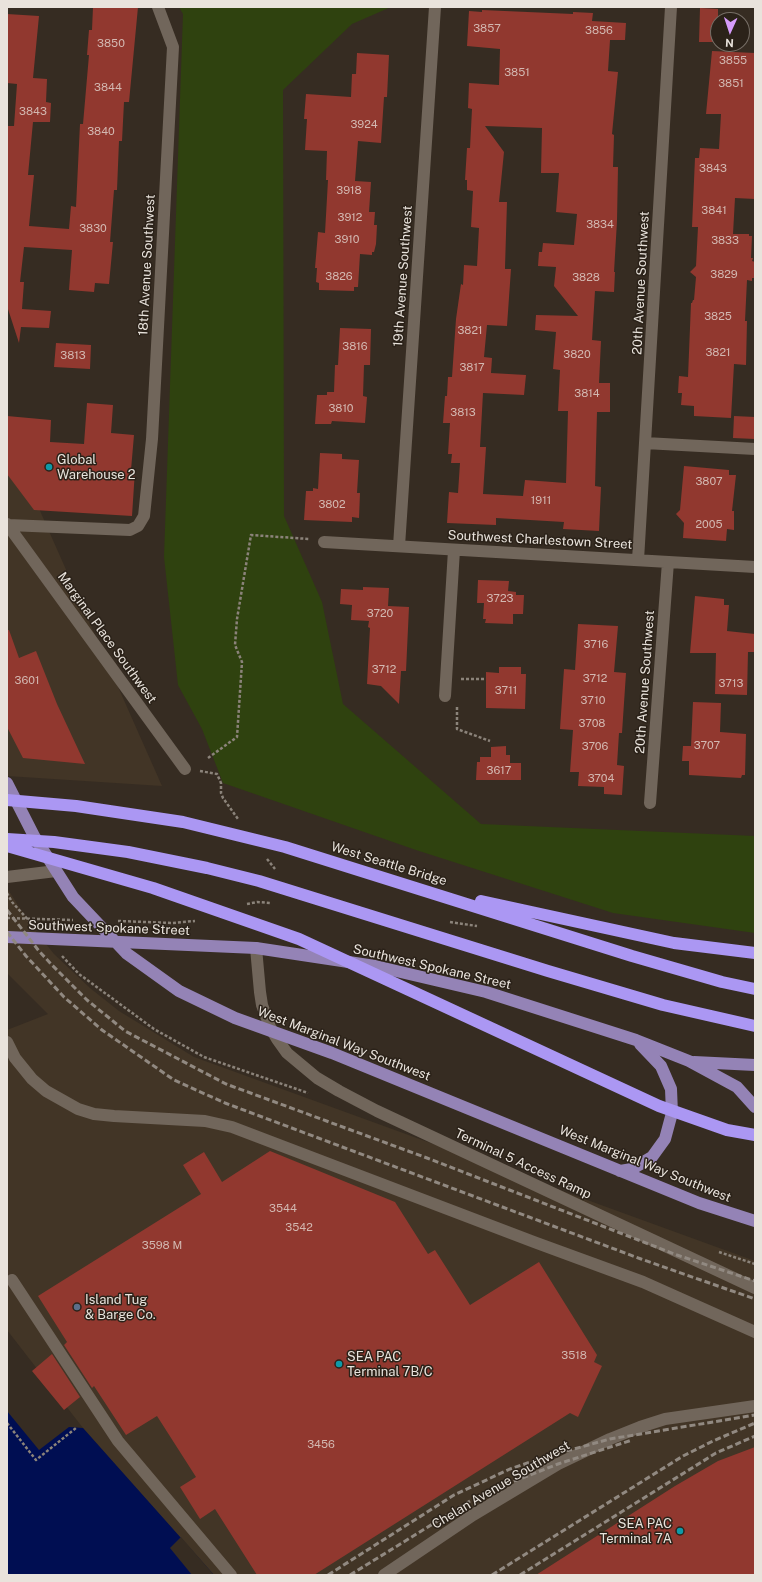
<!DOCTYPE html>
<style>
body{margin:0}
#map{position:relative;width:762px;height:1582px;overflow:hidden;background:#362c22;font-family:"Public Sans",sans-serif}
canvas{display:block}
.frame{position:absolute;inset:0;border:8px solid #e9e3dc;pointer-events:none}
.north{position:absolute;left:710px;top:12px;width:40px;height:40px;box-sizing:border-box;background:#2b2219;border:1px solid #776f67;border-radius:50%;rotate:183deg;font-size:11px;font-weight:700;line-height:16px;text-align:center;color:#e9e3dc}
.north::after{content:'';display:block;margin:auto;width:14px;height:18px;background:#d69bfa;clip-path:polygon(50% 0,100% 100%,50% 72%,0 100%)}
</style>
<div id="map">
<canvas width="762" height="1582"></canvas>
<div class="frame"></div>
<div class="north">N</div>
</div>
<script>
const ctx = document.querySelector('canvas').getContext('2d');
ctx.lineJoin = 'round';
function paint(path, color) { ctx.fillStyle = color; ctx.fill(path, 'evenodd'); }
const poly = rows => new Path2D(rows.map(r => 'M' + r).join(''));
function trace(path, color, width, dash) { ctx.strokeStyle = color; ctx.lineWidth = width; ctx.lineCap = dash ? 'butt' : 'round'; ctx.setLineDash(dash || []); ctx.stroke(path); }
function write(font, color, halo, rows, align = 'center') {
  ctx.font = font + ' "Public Sans",sans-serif'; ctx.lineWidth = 3; ctx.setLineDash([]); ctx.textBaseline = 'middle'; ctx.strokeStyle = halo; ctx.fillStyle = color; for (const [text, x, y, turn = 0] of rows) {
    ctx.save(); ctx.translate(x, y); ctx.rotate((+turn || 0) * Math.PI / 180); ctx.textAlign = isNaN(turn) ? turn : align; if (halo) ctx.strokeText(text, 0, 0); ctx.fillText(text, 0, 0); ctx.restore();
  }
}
paint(poly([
 [7,435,48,529,162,786,7,776],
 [7,888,30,924,54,954,90,988,119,1011,194,1057,755,1261,755,1575,213,1575,83,1428,7,1330,7,1030,48,1014,7,973]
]), '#423526');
paint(poly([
 [179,7,391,7,352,24,283,90,284,516,322,602,343,704,481,824,755,836,755,933,613,913,416,850,223,783,202,729,178,685,164,557,183,14]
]), '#2f420f');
paint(poly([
 [7,1411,39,1450,69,1427,83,1428,214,1575,7,1575]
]), '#000e52');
paint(poly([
 [181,1537,214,1575,192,1575,170,1548]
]), '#362c22');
paint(poly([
 [93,7,138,7,129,102,124,102,122,141,119,141,117,190,114,190,110,242,113,242,109,284,95,283,94,292,69,290,72,250,24,247,20,282,24,282,22,309,51,311,49,328,21,327,19,343,7,306,7,126,14,126,17,84,7,83,7,14,39,16,33,78,47,79,46,102,51,103,50,122,33,122,28,175,34,175,29,226,69,229,71,206,76,207,80,124,83,124,89,55,87,55,89,30,92,30],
 [700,8,718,9,718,42,699,42],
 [482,10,573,14,573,12,593,13,592,21,626,23,625,40,610,40,608,71,618,72,612,134,614,135,613,167,618,167,617,221,614,272,615,272,614,292,595,291,592,340,601,341,599,383,610,383,610,412,597,412,595,486,601,487,599,531,563,529,564,522,496,518,496,525,447,523,449,492,458,493,460,463,451,463,452,454,448,454,450,423,443,423,445,396,447,396,448,377,452,377,456,319,461,284,463,285,464,265,477,266,479,228,471,227,473,191,467,190,467,180,465,180,467,148,470,148,472,109,468,108,469,83,499,85,500,49,467,46,469,11,482,12],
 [485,126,542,128,541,173,559,173,556,212,577,214,574,245,543,243,542,252,539,252,538,266,556,267,554,286,578,316,536,315,535,330,556,332,553,369,560,370,558,411,568,411,566,483,525,480,523,496,483,494,486,447,480,447,483,393,524,395,526,375,491,373,492,358,484,357,487,325,507,326,511,269,505,269,505,267,507,202,499,202,504,152],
 [712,51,755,53,755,199,735,198,733,234,749,234,749,236,752,236,751,258,753,258,752,261,755,262,755,278,752,278,752,281,747,280,745,321,747,321,746,365,734,364,731,418,694,416,694,406,681,405,682,393,678,393,679,376,688,377,691,303,692,303,693,300,694,300,696,277,690,272,696,266,698,227,692,227,695,158,699,158,700,148,719,149,721,114,706,114],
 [357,53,389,55,387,97,384,97,381,143,358,141,355,181,371,182,369,212,375,212,374,225,377,225,376,244,374,252,372,252,372,255,360,254,358,287,354,287,354,291,319,290,319,283,316,282,317,268,315,268,318,232,325,233,328,180,326,180,327,151,305,150,307,119,304,119,306,94,351,97,352,74,356,74],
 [340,328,371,329,370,365,364,365,363,396,367,397,365,423,332,421,331,424,315,424,317,395,327,395,327,392,334,392,335,365,338,365],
 [56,343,91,345,90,369,54,367],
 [87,403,113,405,111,433,134,435,131,470,135,470,132,516,34,510,7,474,7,416,51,420,50,442,84,444],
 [734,416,755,417,755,439,733,438],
 [320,453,342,454,342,459,359,460,357,493,360,493,359,518,352,517,352,522,304,520,306,491,313,491,313,488,318,489],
 [684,466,729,470,729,475,736,475,732,511,734,511,734,530,727,529,726,541,683,538,684,523,676,514,680,510],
 [478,580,509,581,508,591,516,592,516,595,524,595,523,614,513,614,513,624,485,623,486,619,483,619,484,603,477,603],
 [363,587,389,588,388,606,409,607,406,671,401,671,399,704,381,686,367,684,370,628,368,627,369,621,351,620,352,605,340,604,341,589,363,590],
 [695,596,724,599,724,605,729,605,727,631,755,634,755,652,748,652,747,695,715,694,716,653,690,653],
 [578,624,618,626,614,672,626,673,622,733,619,733,617,765,624,766,622,795,604,794,604,787,578,786,579,772,570,772,573,730,560,729,564,669,575,670],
 [7,630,9,630,19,658,36,651,57,704,85,764,23,758,7,727],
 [499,667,521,667,521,674,526,674,525,709,486,708,486,672,499,673],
 [693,702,721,703,720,732,746,734,745,775,742,775,741,778,689,775,689,761,682,761,683,746,691,746],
 [506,746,506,755,510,755,510,763,521,763,521,780,476,780,477,762,480,762,480,757,491,757,491,747],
 [270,1151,395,1202,428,1254,435,1250,470,1305,539,1262,597,1355,594,1362,602,1366,578,1417,570,1413,314,1575,257,1575,215,1509,200,1519,180,1487,196,1477,157,1416,126,1435,94,1386,92,1388,64,1345,67,1342,38,1296,201,1194,183,1165,204,1152,222,1182],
 [52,1354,80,1397,64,1410,32,1371],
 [755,1447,755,1575,536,1575,675,1486,718,1461]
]), '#91382f');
trace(poly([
 [7,568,8,568],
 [461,679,484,679],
 [457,707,457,729,490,741],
 [208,758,237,737,242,662,235,645,237,619,251,535,309,539],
 [200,771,217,774,221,783,221,793,223,798,238,819],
 [267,859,275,869],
 [7,893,12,902,30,922],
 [247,904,257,902,270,903],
 [7,918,73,920],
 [118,921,172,923,195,921],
 [450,922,477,926],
 [62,956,79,974,154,1029,204,1057,308,1093],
 [719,1252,755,1264],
 [7,1423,36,1460,76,1428]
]), '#8b837a', 2.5, [3, 2]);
trace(poly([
 [645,443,755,449],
 [7,524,185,769],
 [8,525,130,530,138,526,144,516,152,439,173,47,158,7],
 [324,542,755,567],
 [399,546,435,7],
 [638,560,671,7],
 [445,696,454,550],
 [650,803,668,562],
 [7,877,56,871],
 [256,948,260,992,262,1005,270,1027,277,1039,287,1053,317,1078,339,1091,377,1111,755,1288],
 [7,1042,15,1058,32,1079,46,1091,78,1109,94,1114,114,1116,205,1121,232,1127,534,1242,643,1282,755,1332],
 [12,1280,118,1441,231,1575],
 [384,1575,473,1515,558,1464,610,1439,640,1427,665,1419,755,1406]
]), '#71665b', 12);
trace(poly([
 [7,783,34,836,73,897,126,953,179,991,235,1018,332,1053,699,1203,755,1221],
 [7,937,256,948,375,966,486,992,636,1040,689,1061,737,1087,755,1107],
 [694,1062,755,1065],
 [620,1171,632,1169,652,1157,665,1139,672,1113,671,1089,661,1066,640,1044]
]), '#9483b6', 12);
trace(poly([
 [7,800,76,806,183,822,285,847,632,956,722,982,755,989],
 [7,839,54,842,128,852,207,868,259,881,548,971,663,1005,755,1026],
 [7,846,153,888,299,939,659,1106,727,1130,755,1135],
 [481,901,674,943,755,953]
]), '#ab97f3', 12);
trace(poly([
 [7,910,39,951,51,964,87,1000,108,1017,125,1031,226,1084,427,1158,677,1255,755,1281],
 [7,932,26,956,64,997,102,1030,174,1080,225,1103,641,1259,755,1299],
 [328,1575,454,1495,510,1469,545,1457,610,1439,755,1415],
 [350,1575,470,1501,492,1490,558,1464,632,1440],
 [492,1575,683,1456,713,1441,755,1423],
 [520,1575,716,1453,755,1436]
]), '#918981', 3, [6, 3]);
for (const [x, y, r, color] of [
 [49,467,4,"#0f9aa8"],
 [77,1307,4,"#5c6f8a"],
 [339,1364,4,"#0f9aa8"],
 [680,1531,4,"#0f9aa8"]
]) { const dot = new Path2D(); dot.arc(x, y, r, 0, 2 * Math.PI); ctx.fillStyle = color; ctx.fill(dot); trace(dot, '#2b2219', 1.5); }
write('11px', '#d3b8b1', null, [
 ["3857",487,29],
 ["3856",599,31],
 ["3850",111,44],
 ["3855",733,61],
 ["3851",517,73],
 ["3851",731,84],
 ["3844",108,88],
 ["3843",33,112],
 ["3924",364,125],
 ["3840",101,132],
 ["3843",713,169],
 ["3918",349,191],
 ["3841",714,211],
 ["3912",350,218],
 ["3834",600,225],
 ["3830",93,229],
 ["3910",347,240],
 ["3833",725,241],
 ["3829",724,275],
 ["3826",339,277],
 ["3828",586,278],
 ["3825",718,317],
 ["3821",470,331],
 ["3816",355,347],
 ["3821",718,353],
 ["3820",577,355],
 ["3813",73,356],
 ["3817",472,368],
 ["3814",587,394],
 ["3810",341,409],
 ["3813",463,413],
 ["3807",709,482],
 ["1911",541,501],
 ["3802",332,505],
 ["2005",709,525],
 ["3723",500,599],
 ["3720",380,614],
 ["3716",596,645],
 ["3712",384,670],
 ["3712",595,679],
 ["3601",27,681],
 ["3713",731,684],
 ["3711",506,691],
 ["3710",593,701],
 ["3708",592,724],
 ["3707",707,746],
 ["3706",595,747],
 ["3617",499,771],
 ["3704",601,779],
 ["3544",283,1209],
 ["3542",299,1228],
 ["3598 M",162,1246],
 ["3518",574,1356],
 ["3456",321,1445]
]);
write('13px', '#e9e3dc', '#2b2219', [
 ["18th Avenue Southwest",147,265,-87],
 ["19th Avenue Southwest",403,276,-86],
 ["20th Avenue Southwest",641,283,-87],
 ["Southwest Charlestown Street",540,540,3],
 ["Marginal Place Southwest",107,638,54],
 ["20th Avenue Southwest",645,682,-86],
 ["West Seattle Bridge",389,864,17],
 ["Southwest Spokane Street",109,928,2],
 ["Southwest Spokane Street",432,967,13],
 ["West Marginal Way Southwest",344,1044,21],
 ["Terminal 5 Access Ramp",523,1164,25],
 ["West Marginal Way Southwest",645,1164,22],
 ["Chelan Avenue Southwest",501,1485,-31]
]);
write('13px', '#e9e3dc', '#2b2219', [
 ["Global",57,460],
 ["Warehouse 2",57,475],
 ["Island Tug",85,1300],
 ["& Barge Co.",85,1315],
 ["SEA PAC",347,1357],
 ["Terminal 7B/C",347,1372],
 ["SEA PAC",672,1524,"right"],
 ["Terminal 7A",672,1539,"right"]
], 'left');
</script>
